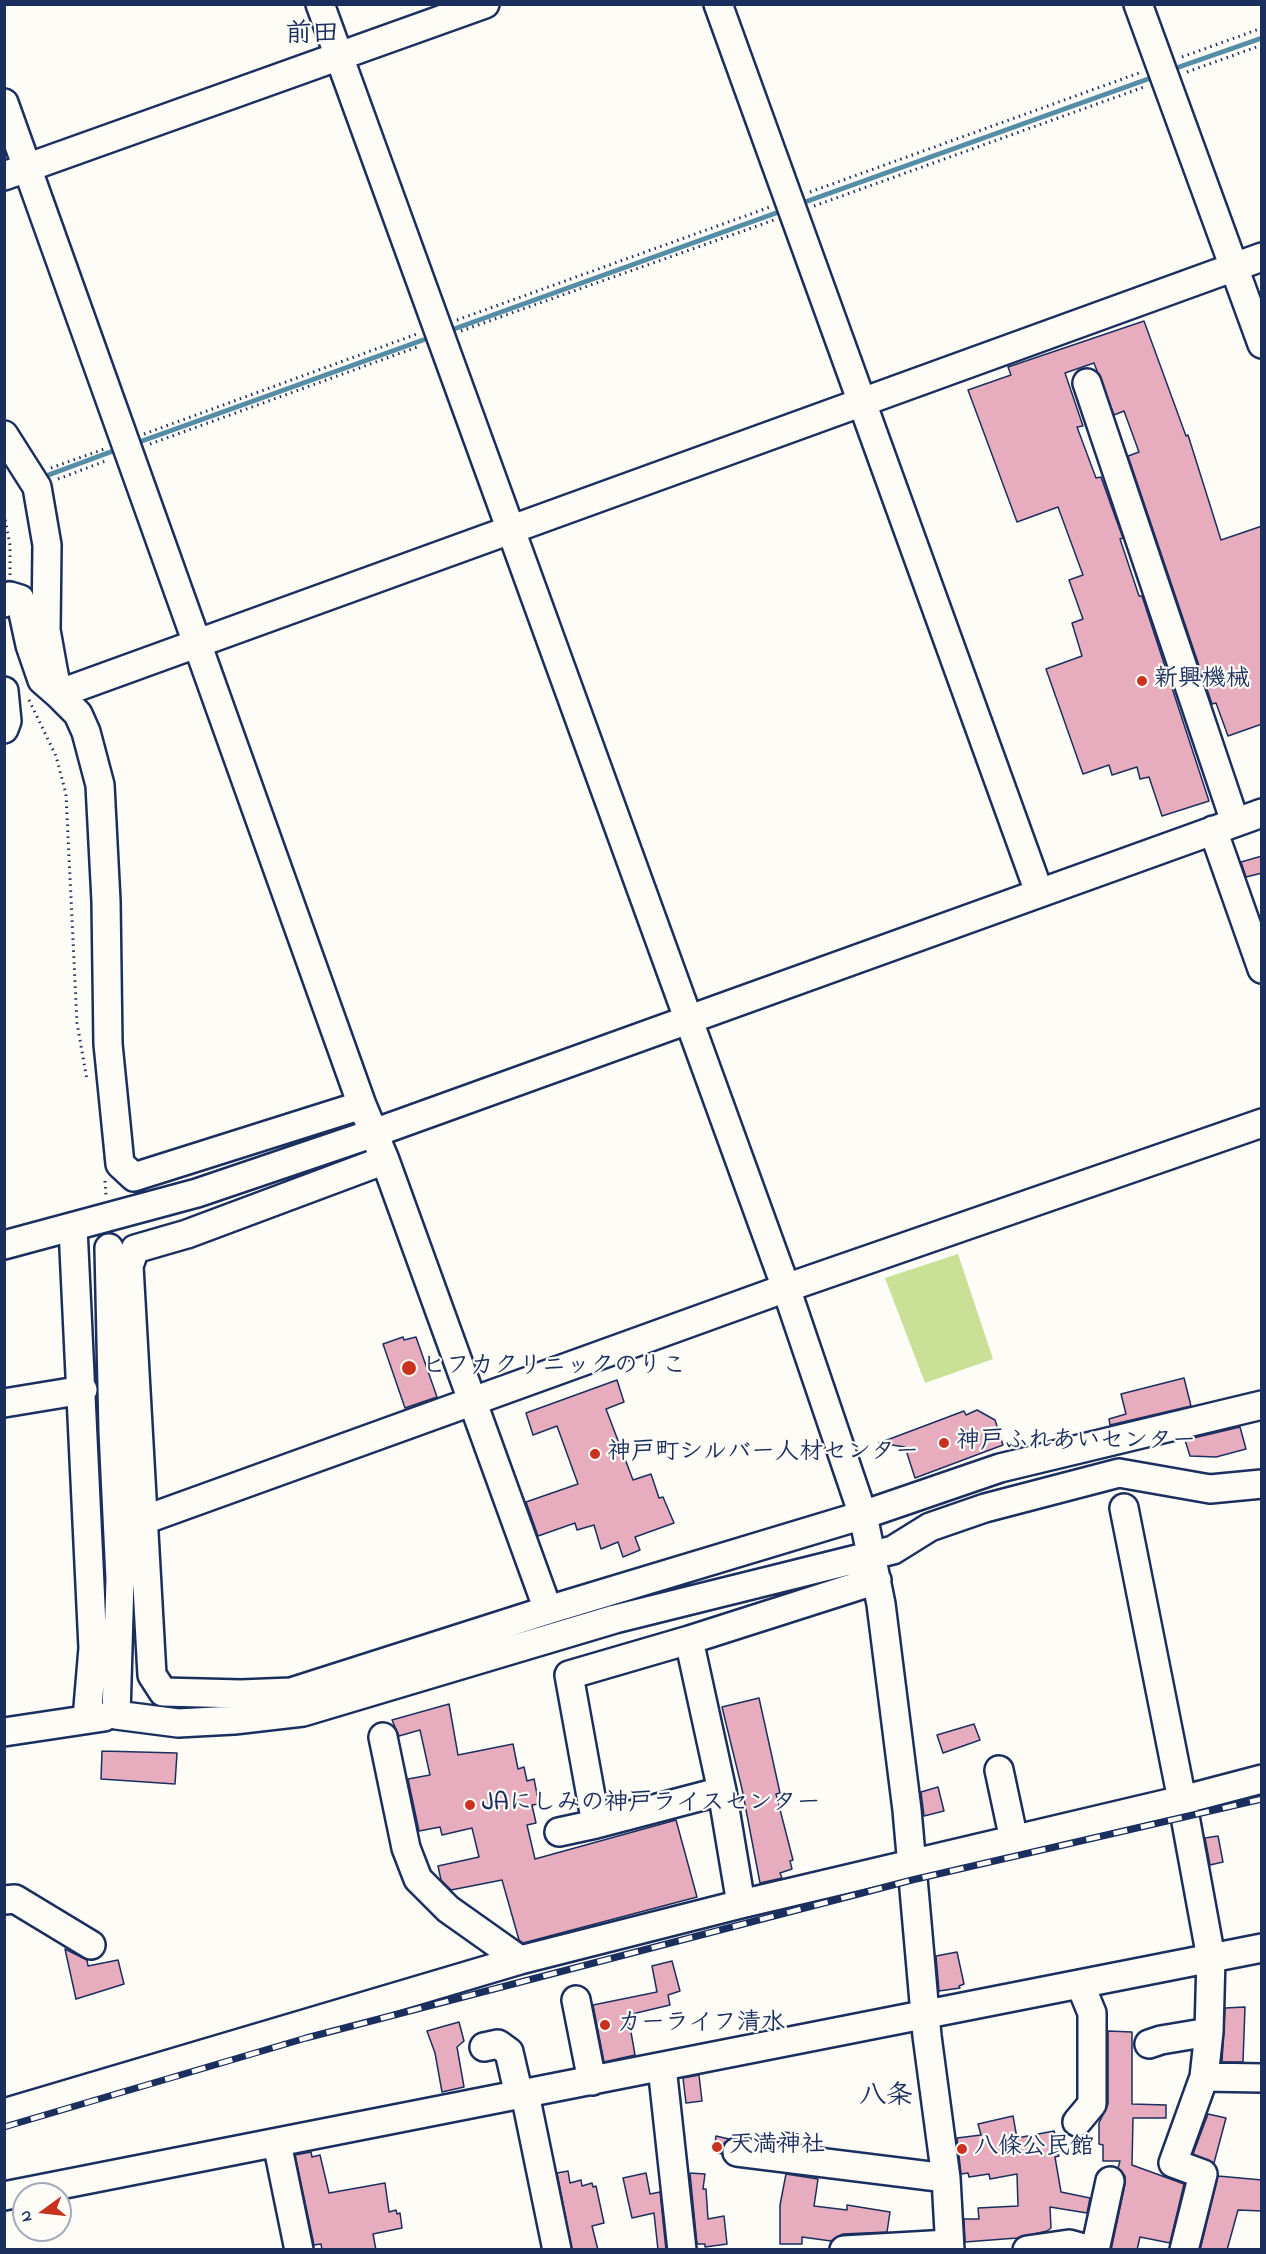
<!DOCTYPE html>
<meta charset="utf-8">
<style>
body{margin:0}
#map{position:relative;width:1266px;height:2254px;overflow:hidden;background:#fdfcf7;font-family:"Indie Flower",sans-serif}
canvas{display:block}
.frame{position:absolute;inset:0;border:6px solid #1b2f5e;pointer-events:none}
.north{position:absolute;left:12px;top:2182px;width:60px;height:60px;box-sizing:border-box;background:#fdfcf7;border:2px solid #a3aaba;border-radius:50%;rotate:255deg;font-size:16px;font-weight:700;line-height:24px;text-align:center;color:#1b2f5e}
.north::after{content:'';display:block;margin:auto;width:21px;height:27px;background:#c8321e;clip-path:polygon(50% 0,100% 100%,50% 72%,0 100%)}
</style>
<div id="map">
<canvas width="1266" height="2254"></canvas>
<div class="frame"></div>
<div class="north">N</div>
</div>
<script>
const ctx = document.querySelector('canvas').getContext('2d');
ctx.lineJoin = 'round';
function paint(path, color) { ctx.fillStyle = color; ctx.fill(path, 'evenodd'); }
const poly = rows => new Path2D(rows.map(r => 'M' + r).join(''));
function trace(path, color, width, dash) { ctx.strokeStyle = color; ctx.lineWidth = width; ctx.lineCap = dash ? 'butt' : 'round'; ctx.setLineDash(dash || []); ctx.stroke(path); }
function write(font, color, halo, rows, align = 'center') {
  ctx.font = font + ' "Indie Flower","Klee One",sans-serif'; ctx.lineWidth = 4.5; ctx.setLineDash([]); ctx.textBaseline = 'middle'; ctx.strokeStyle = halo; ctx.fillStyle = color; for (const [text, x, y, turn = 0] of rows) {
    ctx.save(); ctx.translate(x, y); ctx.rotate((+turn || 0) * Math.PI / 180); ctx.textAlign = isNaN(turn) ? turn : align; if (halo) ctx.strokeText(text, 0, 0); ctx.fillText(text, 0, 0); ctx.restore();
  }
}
paint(poly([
 [958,1254,993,1359,925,1383,885,1278]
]), '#c9e096');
trace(poly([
 [1179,67,1262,38],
 [805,202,1148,79],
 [454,329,776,213],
 [142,441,423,340],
 [43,477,113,451]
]), '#558da7', 5);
const building = poly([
 [1144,321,1186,436,1188,435,1221,540,1262,526,1262,724,1228,736,1216,703,1212,704,1128,456,1139,452,1124,411,1114,415,1094,363,1065,373,1083,426,1077,427,1096,478,1101,477,1116,519,1123,538,1120,539,1139,596,1142,596,1209,801,1162,816,1149,777,1140,779,1137,767,1112,775,1109,765,1083,774,1046,669,1082,656,1072,623,1083,619,1069,580,1083,575,1058,507,1017,522,968,390,1011,375,1008,367,1144,321],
 [1262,856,1262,873,1246,877,1241,862,1262,856],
 [403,1337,404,1340,416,1337,437,1397,405,1408,383,1344,403,1337],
 [1184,1378,1191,1406,1110,1425,1109,1419,1126,1414,1121,1394,1184,1378],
 [617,1380,624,1402,606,1409,633,1480,651,1474,659,1498,663,1497,674,1523,635,1537,640,1550,623,1557,618,1542,601,1549,594,1525,577,1530,575,1523,538,1536,526,1502,578,1484,557,1426,533,1435,526,1413,617,1380],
 [977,1410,995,1420,1003,1445,915,1478,905,1447,879,1443,964,1411,966,1415,977,1410],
 [1240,1427,1246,1449,1216,1457,1190,1456,1185,1440,1240,1427],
 [759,1698,780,1793,776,1794,793,1860,790,1861,792,1869,780,1873,782,1878,760,1883,742,1789,722,1707,759,1698],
 [449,1704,458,1755,513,1744,518,1769,524,1767,527,1781,534,1779,539,1804,532,1805,536,1823,527,1825,535,1859,676,1820,697,1897,523,1943,519,1940,502,1880,451,1890,441,1880,438,1866,479,1857,472,1828,442,1835,440,1827,419,1831,408,1779,430,1775,420,1730,399,1736,392,1720,449,1704],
 [974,1724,980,1740,943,1753,937,1735,974,1724],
 [102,1751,177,1753,175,1784,101,1779,102,1751],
 [938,1787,944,1811,924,1816,921,1792,938,1787],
 [1218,1836,1223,1862,1210,1865,1205,1838,1218,1836],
 [65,1949,87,1960,88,1966,118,1960,124,1984,76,1999,65,1949],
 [957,1952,964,1984,959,1986,960,1988,939,1991,936,1956,957,1952],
 [672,1961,680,1991,668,1995,670,2005,628,2015,635,2055,604,2062,593,2005,657,1992,652,1966,672,1961],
 [1245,2007,1243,2062,1222,2062,1225,2008,1245,2007],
 [459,2022,464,2041,457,2047,464,2087,442,2092,435,2053,427,2031,459,2022],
 [1108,2031,1132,2032,1132,2104,1166,2105,1166,2118,1133,2118,1132,2165,1184,2184,1170,2243,1140,2237,1137,2250,1111,2250,1125,2184,1125,2176,1118,2168,1120,2161,1103,2161,1103,2145,1099,2144,1099,2123,1108,2104,1108,2031],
 [699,2075,702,2101,686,2103,683,2078,699,2075],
 [1208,2114,1226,2118,1214,2163,1193,2154,1208,2114],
 [1013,2116,1017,2138,1054,2131,1059,2148,1056,2149,1059,2156,1055,2157,1061,2192,1090,2198,1087,2213,1050,2207,1051,2228,1047,2231,1017,2238,965,2242,964,2219,979,2219,978,2208,1018,2206,1017,2174,990,2179,989,2174,969,2177,968,2173,961,2174,957,2138,981,2135,978,2124,1013,2116],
 [784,2132,798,2134,797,2144,783,2142,784,2132],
 [716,2136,729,2139,724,2143,722,2154,714,2152,716,2136],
 [311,2152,312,2157,320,2155,329,2193,385,2183,389,2212,396,2210,397,2214,400,2213,402,2228,373,2234,376,2250,322,2250,321,2244,314,2245,295,2155,311,2152],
 [568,2171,570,2183,581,2180,582,2186,592,2183,593,2187,596,2186,604,2223,592,2226,598,2250,572,2250,557,2173,568,2171],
 [646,2173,650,2194,660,2192,666,2250,658,2250,654,2213,632,2218,623,2178,646,2173],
 [690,2173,705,2174,703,2189,706,2189,708,2219,724,2216,727,2244,705,2247,705,2244,697,2244,690,2173],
 [786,2174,818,2179,814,2206,847,2210,847,2205,890,2212,887,2232,843,2234,831,2241,802,2237,802,2244,780,2244,780,2205,786,2174],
 [1218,2176,1262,2180,1262,2211,1238,2210,1227,2250,1200,2250,1218,2176]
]);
paint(building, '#e7adbe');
trace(building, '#1b2f5e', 1.5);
const minor = poly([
 [320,4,786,1288,863,1515,881,1604,907,1810,927,2036,946,2178,950,2250],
 [718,4,1039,892],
 [1138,4,1262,344],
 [4,103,362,1105,385,1160,548,1610],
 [4,176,485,4],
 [1087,383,1235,822],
 [4,435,37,487,47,545,46,630,53,669,58,694,78,714,86,732,100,785,106,901,108,1044,120,1164,134,1177,362,1105],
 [4,603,10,596,20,599,30,645,42,680,58,694,1262,257],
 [4,691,7,721,4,729],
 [1213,830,1262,969],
 [385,1160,187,1234,135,1249,129,1266,152,1675,163,1692,241,1694,291,1692,548,1610,863,1515,1000,1468,1262,1405],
 [73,1228,93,1648,87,1719],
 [4,1245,197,1193,374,1133,1262,813],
 [109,1248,113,1431,120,1579,116,1715,178,1723,234,1720,303,1712,615,1619,893,1550,930,1527,985,1508,1119,1473,1210,1489,1262,1484],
 [4,1403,83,1390],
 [144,1520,786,1288,1262,1123],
 [689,1640,877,1580],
 [4,1732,104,1717],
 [999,1770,1014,1840],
 [722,1791,689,1640,569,1675,596,1824,722,1791,741,1904],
 [559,1832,596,1824],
 [4,1900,15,1899,91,1945],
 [520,1960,741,1904,1182,1800,1124,1508],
 [576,2000,592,2081],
 [1149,2044,1161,2040,1209,2032,1211,1958,1182,1800,1262,1779],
 [484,2047,498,2044,509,2052,519,2095],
 [662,2067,682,2250],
 [1204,2077,1262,2078],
 [525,2094,557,2250],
 [4,2113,520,1960,448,1909,418,1879,406,1848,383,1737],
 [1077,2122,1092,2104,1092,2013,1080,1984],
 [277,2143,299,2250],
 [737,2152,946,2178],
 [4,2196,1262,1948],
 [844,2250,949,2244],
 [1027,2250,1069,2244,1091,2250],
 [1095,2250,1110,2181],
 [1184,2250,1203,2174,1173,2163,1204,2077,1209,2032]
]);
trace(minor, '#1b2f5e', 32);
trace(poly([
 [1182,57,1262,28],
 [1187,72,1262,45],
 [810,192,1139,73],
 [814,206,1144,87],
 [457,320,770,207],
 [461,331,774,220],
 [144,434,417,334],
 [150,444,420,346],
 [51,468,104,449],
 [58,479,108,460],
 [4,514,10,545,10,576],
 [29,700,56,756,66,794,77,1023,87,1080],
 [105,1181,106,1196]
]), '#1b2f5e', 3, [1.5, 4.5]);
trace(minor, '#fdfcf7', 27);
const rail = poly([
 [4,2127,306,2038,912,1880,1262,1799]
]);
trace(rail, '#1b2f5e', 7);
trace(rail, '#fdfcf7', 4.5, [14]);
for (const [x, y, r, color] of [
 [1142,681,6,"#c8321e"],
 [409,1368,8,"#c8321e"],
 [944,1443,6,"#c8321e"],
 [595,1454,6,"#c8321e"],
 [470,1805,6,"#c8321e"],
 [605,2025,6,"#c8321e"],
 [717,2147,6,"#c8321e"],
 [962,2149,6,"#c8321e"]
]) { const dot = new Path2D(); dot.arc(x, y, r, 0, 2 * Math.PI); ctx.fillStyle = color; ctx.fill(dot); trace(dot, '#fdfcf7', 2); }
write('bold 24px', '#1b2f5e', '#fdfcf7', [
 ["新興機械",1154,681],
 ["ヒフカクリニックのりこ",422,1368],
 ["神戸ふれあいセンター",956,1443],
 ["神戸町シルバー人材センター",607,1454],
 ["JAにしみの神戸ライスセンター",482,1805],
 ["カーライフ清水",617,2025],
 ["天満神社",729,2147],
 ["八條公民館",974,2149]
], 'left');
write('bold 27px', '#1b2f5e', '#fdfcf7', [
 ["前田",312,37],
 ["八条",886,2099]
]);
</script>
